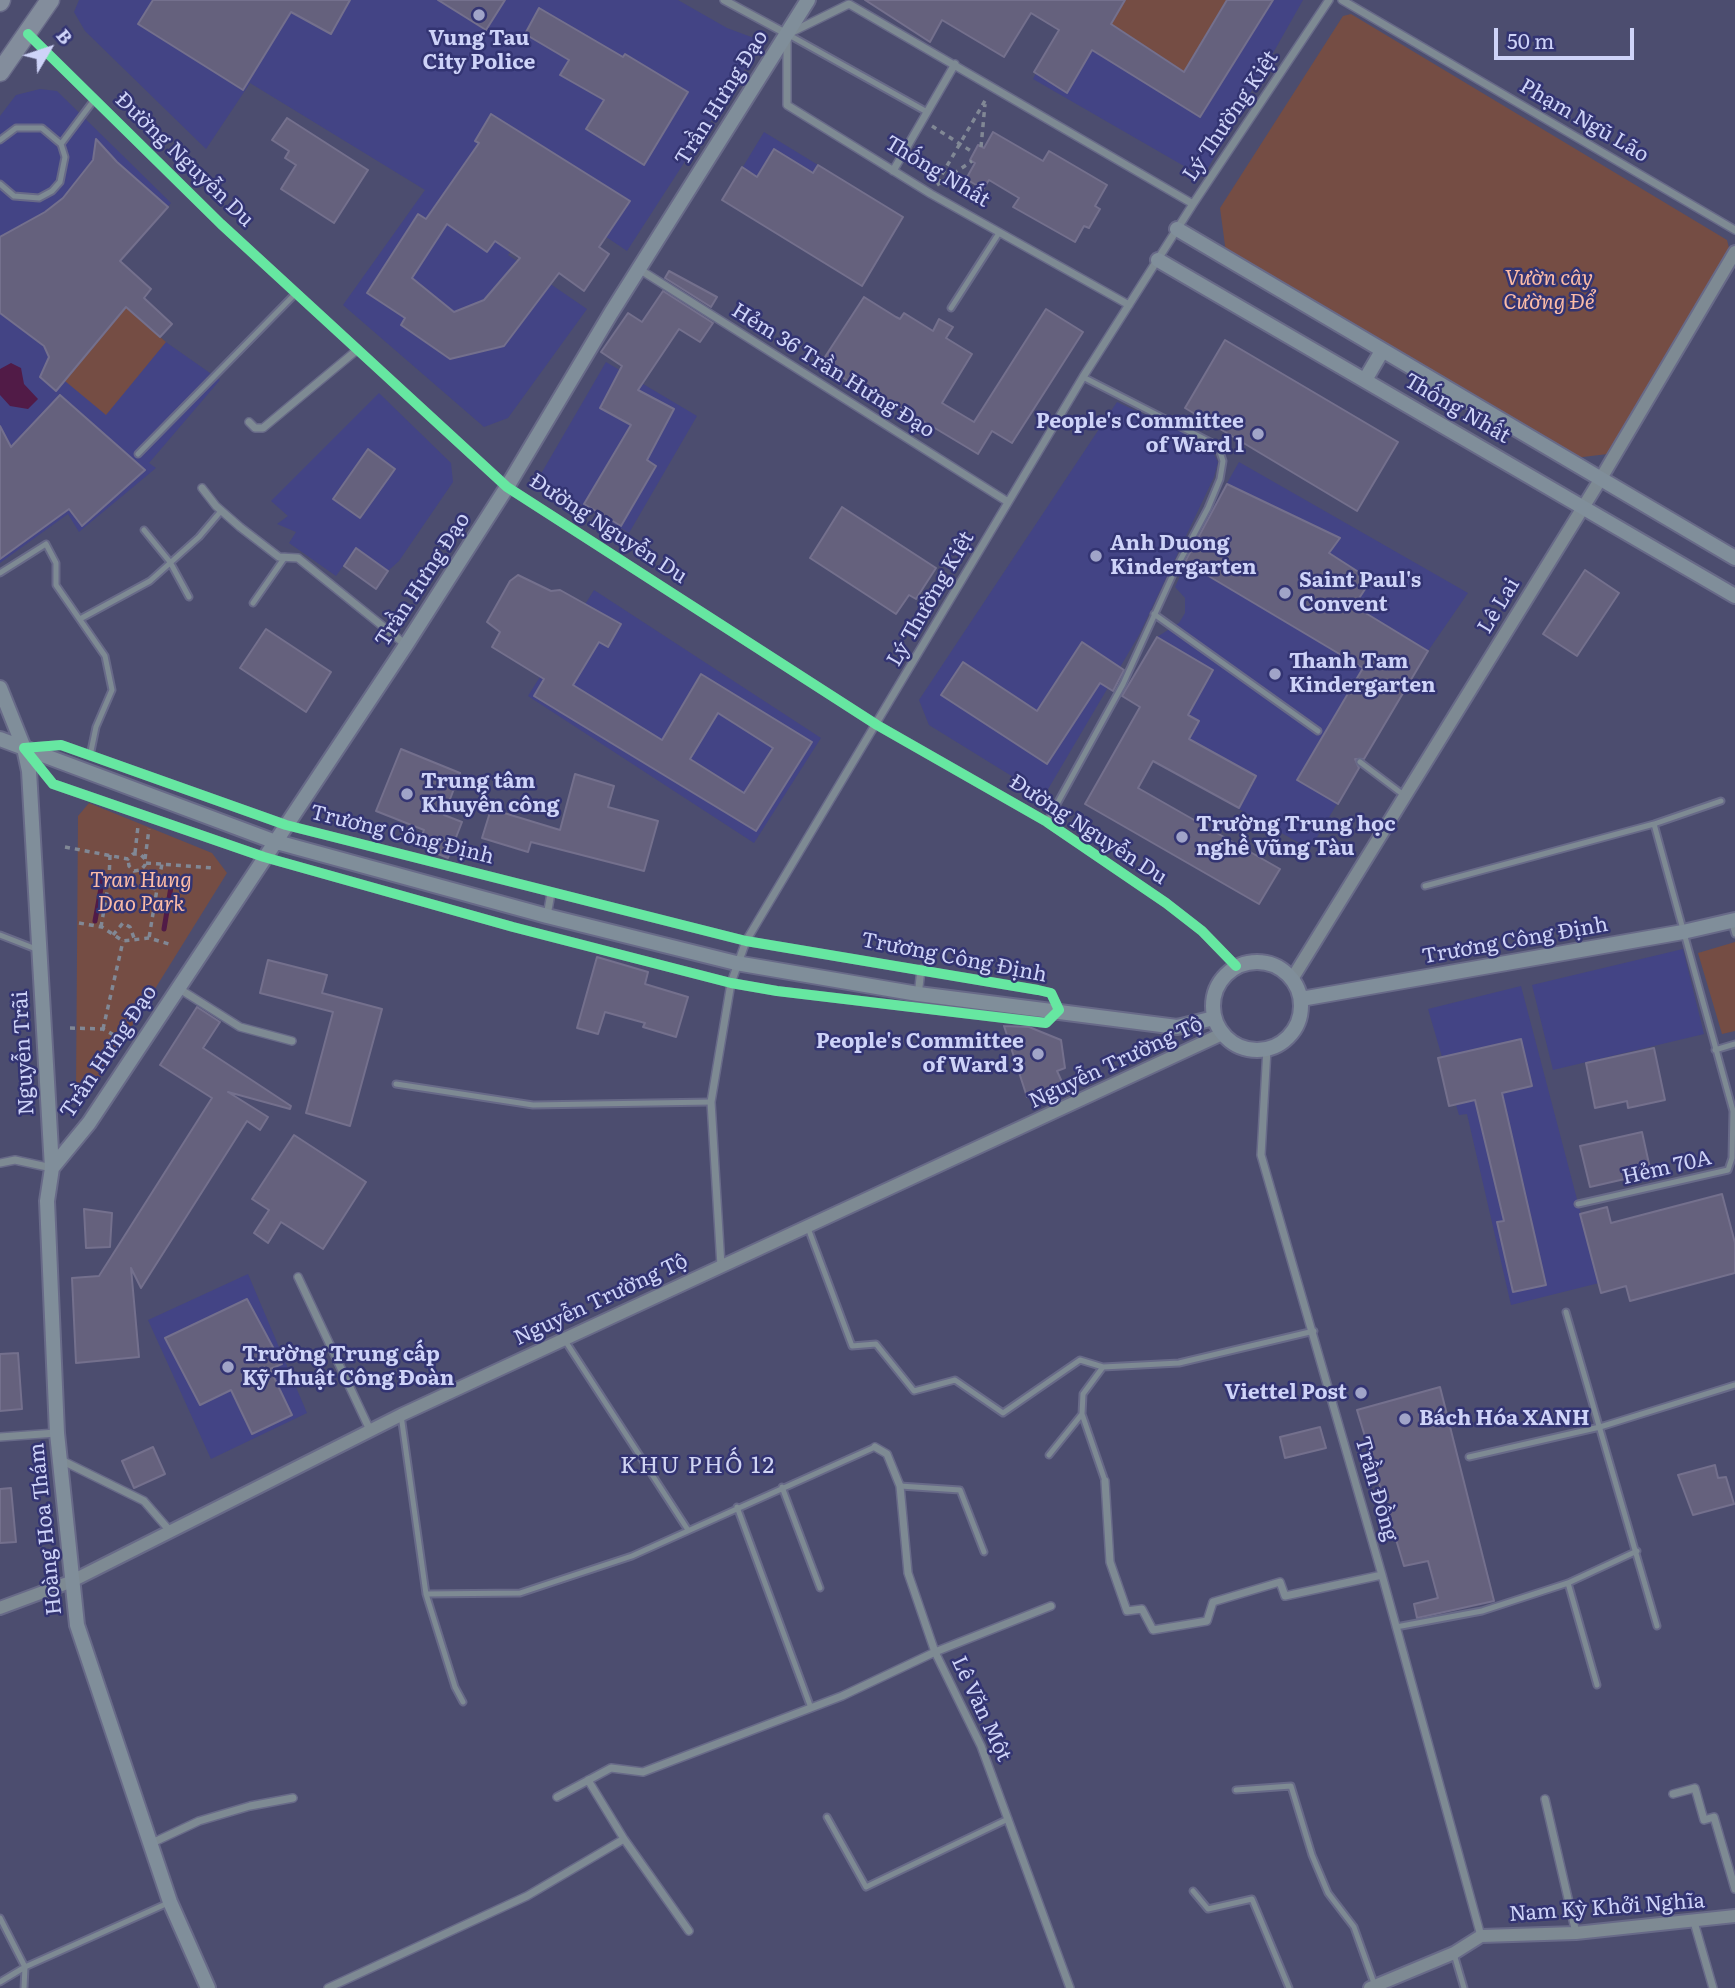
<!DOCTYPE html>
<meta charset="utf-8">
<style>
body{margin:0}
#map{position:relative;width:1735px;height:1988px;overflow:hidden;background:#4c4d6f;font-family:Literata,serif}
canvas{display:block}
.north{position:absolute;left:14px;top:14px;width:70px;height:70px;-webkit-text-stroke:5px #333472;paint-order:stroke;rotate:51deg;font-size:19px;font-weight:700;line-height:28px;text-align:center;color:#ced3f8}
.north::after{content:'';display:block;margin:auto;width:24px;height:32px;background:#ced3f8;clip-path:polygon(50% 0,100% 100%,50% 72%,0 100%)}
.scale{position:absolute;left:1494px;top:28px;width:140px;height:32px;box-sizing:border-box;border:4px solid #ced3f8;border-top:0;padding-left:9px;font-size:21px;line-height:24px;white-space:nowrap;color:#ced3f8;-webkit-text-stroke:5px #333472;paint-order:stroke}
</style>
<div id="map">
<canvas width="1735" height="1988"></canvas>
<div class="north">B</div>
<div class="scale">50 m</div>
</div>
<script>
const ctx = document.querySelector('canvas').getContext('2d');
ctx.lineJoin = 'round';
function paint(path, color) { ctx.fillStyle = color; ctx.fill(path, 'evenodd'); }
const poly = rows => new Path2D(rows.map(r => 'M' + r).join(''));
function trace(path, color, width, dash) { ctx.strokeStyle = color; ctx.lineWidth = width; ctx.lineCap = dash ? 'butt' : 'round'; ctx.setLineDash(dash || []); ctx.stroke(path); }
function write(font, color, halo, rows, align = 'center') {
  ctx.font = font + ' Literata,serif'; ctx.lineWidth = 5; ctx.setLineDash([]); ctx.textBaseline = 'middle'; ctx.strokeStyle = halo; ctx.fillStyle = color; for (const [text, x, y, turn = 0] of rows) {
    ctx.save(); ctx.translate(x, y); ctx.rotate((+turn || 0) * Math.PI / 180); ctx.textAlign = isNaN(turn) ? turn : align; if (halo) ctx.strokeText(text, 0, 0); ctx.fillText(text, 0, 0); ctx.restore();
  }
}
paint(poly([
 [79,0,678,0,727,28,754,38,757,50,627,251,547,197,508,255,587,309,508,418,484,427,343,305,425,190,250,83,206,149,85,31,74,12],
 [1076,0,1303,0,1203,177,1033,79],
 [40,89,57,91,171,203,120,261,151,289,144,298,172,324,160,338,220,380,149,463,156,468,79,532,68,514,0,563,0,116,16,95],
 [764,132,836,176,807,224,735,180],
 [606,362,697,416,629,533,538,479],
 [379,393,451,463,453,482,399,561,388,571,356,548,336,576,289,543,296,532,277,524,288,516,271,501],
 [1117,402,1208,444,1218,462,1214,477,1139,635,1044,796,929,725,919,700],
 [1239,462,1468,593,1428,651,1310,849,1166,768,1186,733,1123,697,1157,637,1179,623,1185,613,1185,598,1175,587,1205,522],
 [594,590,821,738,754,843,528,696],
 [1683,949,1704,1034,1553,1070,1532,985],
 [1521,986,1599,1283,1511,1305,1467,1114,1459,1115,1428,1009],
 [248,1274,307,1413,211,1459,148,1320]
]), '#434485');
paint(poly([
 [1125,0,1227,0,1184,72,1111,24],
 [1351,14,1727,240,1729,248,1616,453,1566,459,1226,253,1220,208,1343,16],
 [126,307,166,342,106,415,65,381],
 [89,803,212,853,227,873,89,1095,76,1090,78,816],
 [1735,942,1735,1031,1722,1034,1698,953]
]), '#754d44');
paint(poly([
 [11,363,21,368,24,384,38,399,28,409,10,406,0,395,0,369]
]), '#511b47');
trace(poly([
 [95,921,103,877],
 [164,929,171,887]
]), '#511b47', 5);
const building = poly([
 [153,0,350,0,331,34,291,12,243,90,138,24,153,0],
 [438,0,505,0,486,30,438,0],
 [865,0,1125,0,1111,24,1184,72,1227,0,1273,0,1200,117,1092,50,1067,93,1034,72,1059,30,1031,13,1004,57,942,20,930,42,865,0],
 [539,8,623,57,625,54,688,92,644,165,586,129,604,100,560,75,569,60,525,34,539,8],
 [491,114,630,201,599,247,609,254,584,291,559,273,504,346,450,359,401,325,405,318,367,293,418,214,426,219,479,143,475,141,491,114],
 [447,224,487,252,495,241,520,258,484,300,454,312,412,278,447,224],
 [287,118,368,170,334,223,281,189,296,165,285,158,289,151,272,140,287,118],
 [993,132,1043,161,1049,151,1107,185,1095,206,1100,209,1089,228,1084,226,1075,242,1013,207,1019,198,989,180,983,189,966,179,975,163,970,160,978,145,984,148,993,132],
 [96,139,117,162,168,207,120,261,151,289,144,298,172,324,160,337,126,307,56,391,40,377,49,357,44,346,0,313,0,237,45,212,63,198,93,160,96,139],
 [774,149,813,173,818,165,903,217,862,286,722,200,742,167,757,177,774,149],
 [669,271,717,297,711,307,665,278,669,271],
 [663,291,713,323,700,342,679,329,638,390,674,409,647,460,656,466,621,526,584,504,631,425,600,408,622,366,601,352,628,313,642,322,663,291],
 [864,297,896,317,900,319,904,313,933,331,939,319,953,327,946,338,972,354,942,403,974,422,1046,309,1083,332,1012,443,992,431,978,454,850,377,848,381,821,363,864,297],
 [1225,340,1398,442,1357,511,1185,408,1225,340],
 [60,395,145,470,82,526,69,509,0,559,0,426,11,447,60,395],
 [368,449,395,469,360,518,333,499,368,449],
 [1227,484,1340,538,1329,553,1371,580,1354,606,1428,651,1364,759,1355,759,1359,768,1338,804,1297,780,1363,668,1185,562,1227,484],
 [842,507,936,568,916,599,909,595,896,614,810,558,842,507],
 [356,548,388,571,376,589,344,566,356,548],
 [1585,570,1619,593,1577,656,1543,634,1585,570],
 [518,575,551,591,560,590,621,624,608,647,599,642,573,685,662,740,701,674,812,742,756,831,534,696,544,679,492,647,500,632,487,622,510,581,518,575],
 [718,713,773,748,744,793,690,759,718,713],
 [266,629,331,672,306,712,240,668,266,629],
 [1157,637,1213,670,1188,715,1199,721,1189,739,1256,776,1239,808,1153,761,1138,788,1280,869,1259,904,1085,804,1140,707,1122,696,1157,637],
 [1082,642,1124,670,1113,691,1100,683,1047,764,941,695,963,662,1037,711,1082,642],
 [401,749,460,773,444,815,462,822,448,858,418,846,424,830,376,811,401,749],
 [575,774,614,786,608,807,658,821,644,871,531,842,528,852,482,838,491,809,560,830,575,774],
 [597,957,648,972,645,984,688,997,676,1037,643,1027,645,1023,605,1012,598,1034,577,1028,597,957],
 [268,960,327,975,322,993,382,1009,350,1126,306,1113,333,1012,260,993,268,960],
 [197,1007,220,1022,203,1048,291,1106,290,1109,228,1092,268,1117,260,1130,247,1121,141,1288,131,1268,139,1357,76,1363,72,1278,99,1276,212,1098,160,1065,197,1007],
 [1004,1026,1029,1027,1061,1040,1065,1068,1057,1071,1062,1082,1055,1091,1027,1097,1004,1026],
 [1521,1039,1532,1086,1502,1093,1546,1285,1513,1292,1497,1222,1504,1221,1475,1100,1449,1106,1438,1058,1521,1039],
 [1654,1048,1665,1100,1628,1108,1627,1101,1595,1108,1586,1063,1654,1048],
 [1642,1132,1651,1173,1590,1187,1580,1146,1642,1132],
 [294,1135,366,1182,323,1249,281,1222,268,1243,254,1233,269,1210,252,1199,294,1135],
 [1722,1194,1735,1243,1735,1273,1630,1301,1626,1286,1601,1293,1580,1214,1607,1207,1611,1223,1722,1194],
 [84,1209,112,1213,110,1247,86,1248,84,1209],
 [247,1299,282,1364,270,1369,292,1415,252,1434,231,1390,200,1405,165,1338,247,1299],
 [18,1353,22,1409,0,1411,0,1354,18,1353],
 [1440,1387,1494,1601,1417,1618,1414,1604,1438,1598,1428,1561,1404,1566,1357,1410,1440,1387],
 [1320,1427,1326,1448,1285,1458,1280,1437,1320,1427],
 [153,1447,165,1474,134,1488,122,1461,153,1447],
 [1715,1465,1718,1478,1726,1477,1734,1504,1693,1515,1678,1475,1715,1465],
 [11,1488,16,1542,0,1543,0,1489,11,1488]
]);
paint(building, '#65617d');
trace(building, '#74708d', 2);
const service = poly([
 [789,35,927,112],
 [0,140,16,128,42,128,61,144,65,157,60,182,52,191,39,198,14,196,0,184],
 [61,144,94,100],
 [951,308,999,233],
 [138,454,296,293],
 [144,530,170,562,189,597],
 [0,573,46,544,56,563,56,585,105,656,112,690,96,727,90,756],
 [253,603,285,557],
 [1154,614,1318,731],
 [80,619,150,581,199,537,221,511],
 [1360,762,1405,796],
 [1047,822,1123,684,1175,570,1208,508,1220,479,1223,461,1218,446,1083,377],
 [1425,886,1654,824,1721,801],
 [1732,924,1735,934],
 [0,935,36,949],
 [1715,1050,1735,1044],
 [396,1084,533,1105,711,1102],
 [1578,1204,1728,1170,1732,1158,1733,1111,1654,824],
 [808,1228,852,1346,876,1344,914,1391,955,1380,1003,1413,1080,1360,1103,1367,1179,1363,1314,1331],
 [1566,1312,1657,1626],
 [564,1339,688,1530],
 [1103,1367,1083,1394,1082,1414,1105,1481],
 [401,1415,426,1594,455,1687,463,1702],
 [1049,1455,1082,1414],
 [1469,1457,1600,1427,1735,1385],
 [900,1486,960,1490,984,1552],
 [782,1487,820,1588],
 [737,1507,811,1708],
 [1568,1583,1597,1685],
 [426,1594,520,1593,632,1556,875,1447],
 [1396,1627,1482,1611,1568,1583,1637,1551],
 [1236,1790,1291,1786,1312,1855,1328,1893,1354,1927,1375,1986],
 [827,1817,866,1887,1008,1819],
 [1193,1891,1208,1909,1252,1899,1289,1988],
 [0,1918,25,1967,24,1988],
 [1454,1954,1464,1988],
 [0,1982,25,1967,168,1903]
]);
const minor = poly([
 [724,0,787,34],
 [1342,0,1735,230],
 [792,32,849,4,1193,204],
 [29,35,221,224,507,487,877,725,1047,822,1166,903,1202,931,1236,966],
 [787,38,787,105,931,194,1129,305],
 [893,171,955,64],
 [639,269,1008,502],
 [249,422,255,428,263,428,357,350],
 [202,488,216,506,240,527,279,557,298,558,406,645],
 [61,745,286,825,746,941,1038,990,1051,993,1059,1010,1046,1023,777,991,731,983,513,927,264,857,53,784,24,748,61,745],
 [547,916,551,893],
 [178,988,240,1027,292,1041],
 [918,996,921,969],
 [1267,1049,1261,1155,1382,1575,1481,1936],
 [0,1163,15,1160,52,1168],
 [721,1266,711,1102,731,983,746,941,1083,377,1193,204,1329,0],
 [298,1277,370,1430],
 [0,1437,56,1433],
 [875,1447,887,1454,900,1486,908,1573,935,1652,981,1746,1070,1988],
 [61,1460,144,1501,170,1531],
 [1105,1481,1110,1562,1127,1611,1142,1609,1153,1630,1207,1621,1213,1602,1280,1582,1285,1596,1382,1575],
 [588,1780,624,1839,689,1931],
 [1673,1794,1695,1788,1704,1820,1714,1817,1735,1889],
 [557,1797,611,1768,643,1772,842,1696,935,1652,1051,1606],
 [1545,1799,1576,1933],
 [152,1843,199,1821,250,1806,293,1798],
 [1694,1922,1713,1988],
 [328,1988,527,1896,624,1839]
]);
const tertiary = poly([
 [1292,979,1600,480,1735,252],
 [0,1608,70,1582,401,1415,1222,1034],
 [1370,1988,1454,1953,1481,1936,1576,1933,1735,1916]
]);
const secondary = poly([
 [1177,229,1735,558],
 [1158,260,1735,596],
 [1365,380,1382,351],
 [0,688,24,748,29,771,52,1168,47,1201,57,1433,77,1625,170,1902,208,1988],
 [0,739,273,841,547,916,736,963,918,994,1177,1027,1214,1018],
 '1213 1006a44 44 0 1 1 88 0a44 44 0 1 1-88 0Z',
 [1301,999,1683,932,1735,920],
 [52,1168,89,1123,406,645,507,487,611,313,808,0]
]);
const primary = poly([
 [0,2,1,0],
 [0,72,50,0]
]);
trace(service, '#686a88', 9);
trace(minor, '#686a88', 10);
trace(tertiary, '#686a88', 16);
trace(secondary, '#686a88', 18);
trace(primary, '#686a88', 21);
trace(poly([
 [932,126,974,153],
 [981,147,985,104],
 [937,183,986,99],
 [937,185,972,161],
 [65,847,128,859,133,854,140,854,145,859,145,865,141,870,134,871,129,866,128,859],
 [135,853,138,826],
 [145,859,149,829],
 [146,863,213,868],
 [109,880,110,855],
 [157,889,162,864],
 [79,923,102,927,123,941,149,938,172,945],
 [101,927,109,880,157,889,149,938],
 [113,935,123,923,130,927,134,938],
 [70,1028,103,1029,125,1041],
 [103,1029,123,941]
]), '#818895', 3.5, [5, 5]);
trace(service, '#7e8a93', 5);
trace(minor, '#7e8a93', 7);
trace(tertiary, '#7e8a93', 12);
trace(secondary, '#808e9a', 14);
trace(primary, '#838d9c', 18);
trace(poly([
 [28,34,221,224,507,487,877,725,1047,822,1166,903,1202,931,1236,966],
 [61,745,286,825,746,941,1038,990,1051,993,1059,1010,1046,1023,777,991,731,983,513,927,264,857,53,784,24,748,61,745]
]), '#66e7a1', 10);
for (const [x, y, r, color] of [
 [479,15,7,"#a0a4c8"],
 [1258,434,7,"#a0a4c8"],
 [1096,556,7,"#a0a4c8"],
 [1285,593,7,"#a0a4c8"],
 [1275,674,7,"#a0a4c8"],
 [407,794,7,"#a0a4c8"],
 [1182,837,7,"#a0a4c8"],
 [1038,1054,7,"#a0a4c8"],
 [228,1367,7,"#a0a4c8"],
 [1361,1393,7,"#a0a4c8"],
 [1405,1419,7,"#a0a4c8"]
]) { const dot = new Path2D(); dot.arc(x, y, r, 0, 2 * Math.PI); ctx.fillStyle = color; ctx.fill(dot); trace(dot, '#333472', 2.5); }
write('bold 21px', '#ced3f8', '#333472', [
 ["Vung Tau",479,39,"center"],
 ["City Police",479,63,"center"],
 ["People's Committee",1244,422,"right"],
 ["of Ward 1",1244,446,"right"],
 ["Anh Duong",1110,544],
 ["Kindergarten",1110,568],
 ["Saint Paul's",1299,581],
 ["Convent",1299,605],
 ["Thanh Tam",1289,662],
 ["Kindergarten",1289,686],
 ["Trung tâm",421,782],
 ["Khuyến công",421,806],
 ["Trường Trung học",1196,825],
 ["nghề Vũng Tàu",1196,849],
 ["People's Committee",1024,1042,"right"],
 ["of Ward 3",1024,1066,"right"],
 ["Trường Trung cấp",242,1355],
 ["Kỹ Thuật Công Đoàn",242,1379],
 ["Viettel Post",1347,1393,"right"],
 ["Bách Hóa XANH",1419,1419]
], 'left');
write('21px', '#ced3f8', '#333472', [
 ["Trần Hưng Đạo",722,98,-58],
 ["Lý Thường Kiệt",1231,116,-56],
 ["Phạm Ngũ Lão",1584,121,30],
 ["Đường Nguyễn Du",184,160,44],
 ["Thống Nhất",937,172,31],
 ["Hẻm 36 Trần Hưng Đạo",833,371,32],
 ["Thống Nhất",1457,409,30],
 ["Đường Nguyễn Du",608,529,33],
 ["Trần Hưng Đạo",423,580,-57],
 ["Lý Thường Kiệt",931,599,-60],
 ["Lê Lai",1499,606,-59],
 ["Đường Nguyễn Du",1088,830,33],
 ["Trương Công Định",402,835,14],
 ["Trương Công Định",1515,941,-10],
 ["Trương Công Định",954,958,11],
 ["Trần Hưng Đạo",109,1052,-56],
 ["Nguyễn Trãi",24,1053,-93],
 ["Nguyễn Trường Tộ",1116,1063,-25],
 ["Hẻm 70A",1667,1168,-13],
 ["Nguyễn Trường Tộ",601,1300,-25],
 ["Trần Đồng",1376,1489,74],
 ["Hoàng Hoa Thám",46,1529,-96],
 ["Lê Văn Một",981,1709,65],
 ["Nam Kỳ Khởi Nghĩa",1607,1908,-4]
]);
write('italic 21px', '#fcbca6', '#333472', [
 ["Vườn cây",1549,279],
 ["Cường Để",1549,303],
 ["Tran Hung",141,881],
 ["Dao Park",141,905]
]);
ctx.letterSpacing = '2px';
write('23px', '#d1d5f3', '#333472', [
 ["KHU PHỐ 12",698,1466]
]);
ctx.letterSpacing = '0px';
</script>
